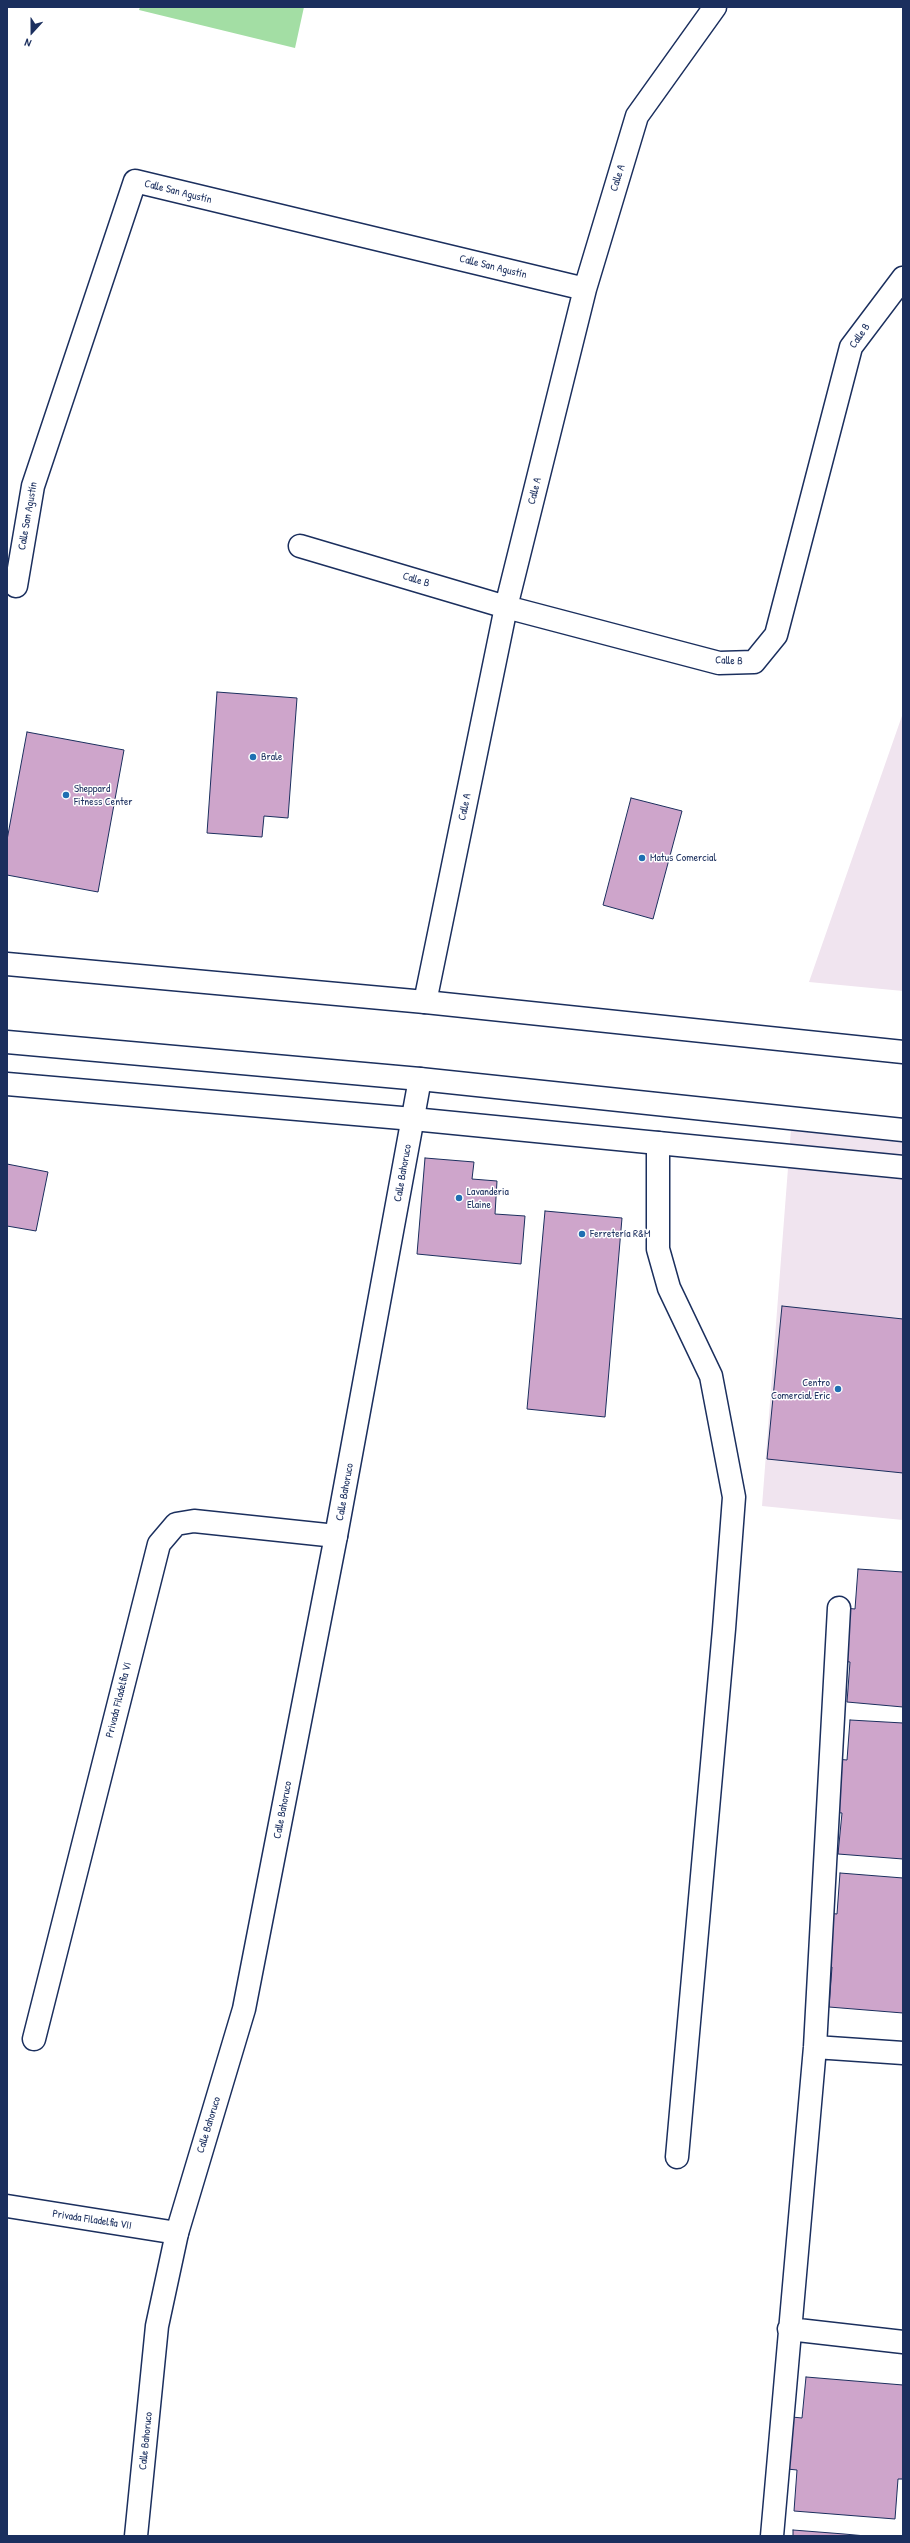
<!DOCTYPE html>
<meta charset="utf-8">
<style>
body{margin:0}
#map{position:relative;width:910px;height:2543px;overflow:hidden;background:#fff;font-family:"Patrick Hand",sans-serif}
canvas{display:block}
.frame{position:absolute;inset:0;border:8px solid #1b2f5e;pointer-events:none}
.north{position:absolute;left:12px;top:12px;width:40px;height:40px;-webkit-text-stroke:3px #fff;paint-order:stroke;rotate:201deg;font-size:11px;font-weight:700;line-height:16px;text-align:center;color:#1b2f5e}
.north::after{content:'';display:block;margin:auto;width:14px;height:18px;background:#1b2f5e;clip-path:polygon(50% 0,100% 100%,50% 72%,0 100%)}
</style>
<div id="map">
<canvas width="910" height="2543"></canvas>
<div class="frame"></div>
<div class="north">N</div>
</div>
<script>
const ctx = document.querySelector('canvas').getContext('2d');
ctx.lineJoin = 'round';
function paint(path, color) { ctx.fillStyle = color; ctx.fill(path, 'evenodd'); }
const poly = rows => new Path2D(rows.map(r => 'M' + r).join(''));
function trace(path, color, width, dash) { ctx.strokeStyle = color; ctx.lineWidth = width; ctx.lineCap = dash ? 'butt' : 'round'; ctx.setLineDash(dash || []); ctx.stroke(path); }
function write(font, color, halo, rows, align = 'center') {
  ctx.font = font + ' "Patrick Hand",sans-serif'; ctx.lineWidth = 3; ctx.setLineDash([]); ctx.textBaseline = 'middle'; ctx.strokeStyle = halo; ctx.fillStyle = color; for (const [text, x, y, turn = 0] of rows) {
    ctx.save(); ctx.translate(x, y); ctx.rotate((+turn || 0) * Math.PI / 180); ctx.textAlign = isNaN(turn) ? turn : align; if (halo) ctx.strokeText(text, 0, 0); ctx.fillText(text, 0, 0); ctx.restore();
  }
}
paint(poly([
 [903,713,903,991,809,982],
 [792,1116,903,1129,903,1520,762,1506]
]), '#f0e4ef');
paint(poly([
 [140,7,304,7,295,48,139,10]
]), '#a3dea4');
const building = poly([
 [217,692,297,698,288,818,264,816,262,837,207,833,217,692],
 [27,732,124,750,98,892,7,875,7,840,27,732],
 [631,798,682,811,653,919,603,905,631,798],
 [425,1158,474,1162,472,1179,497,1181,495,1214,525,1216,521,1264,417,1254,425,1158],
 [7,1164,48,1172,36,1231,7,1226,7,1164],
 [545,1211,622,1218,605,1417,527,1409,545,1211],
 [782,1306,903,1319,903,1473,767,1459,782,1306],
 [858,1569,903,1572,903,1707,847,1702,850,1662,841,1661,845,1608,855,1609,858,1569],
 [850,1720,903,1723,903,1859,838,1854,842,1813,832,1812,836,1759,847,1760,850,1720],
 [840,1873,903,1878,903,2013,829,2007,832,1967,823,1966,827,1913,837,1914,840,1873],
 [806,2377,903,2385,903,2479,898,2479,895,2519,794,2511,797,2470,787,2469,792,2417,802,2418,806,2377],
 [793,2530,844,2534,866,2536,793,2536,793,2530]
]);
paint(building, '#cea5cb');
trace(building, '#1b2f5e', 1);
const lane = poly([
 [658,1143,658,1249,669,1288,711,1376,734,1497,724,1629,677,2157],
 [34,2039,159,1544,176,1524,194,1521,336,1536],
 [815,2047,903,2053],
 [7,2206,177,2233],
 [789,2329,903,2342],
 [772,2536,815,2047,839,1608]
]);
const street = poly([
 [300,546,506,607,719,663,754,662,776,635,851,347,903,278],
 [16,586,33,486,135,181,585,289],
 [425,1002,506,607,585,289,637,116,715,7],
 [136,2536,157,2326,177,2233,244,2009,336,1536,420,1079]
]);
const secondary = poly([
 [7,1084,413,1119,903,1167]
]);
const primary = poly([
 [7,964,425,1002,903,1052],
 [7,1042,420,1079,903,1130]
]);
trace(lane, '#1b2f5e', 25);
trace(street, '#1b2f5e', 25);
trace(secondary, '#1b2f5e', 25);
trace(primary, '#1b2f5e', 25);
trace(lane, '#fff', 22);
trace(street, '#fff', 22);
trace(secondary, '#fff', 22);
trace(primary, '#fff', 22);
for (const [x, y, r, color] of [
 [253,757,4,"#1f6fb2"],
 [66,795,4,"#1f6fb2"],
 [642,858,4,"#1f6fb2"],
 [459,1198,4,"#1f6fb2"],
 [582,1234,4,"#1f6fb2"],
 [838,1389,4,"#1f6fb2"]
]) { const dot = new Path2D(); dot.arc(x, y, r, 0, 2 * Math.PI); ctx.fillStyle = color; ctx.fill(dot); trace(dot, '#fff', 1.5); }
write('11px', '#1b2f5e', '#fff', [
 ["Calle A",618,178,-73],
 ["Calle San Agustín",178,192,14],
 ["Calle San Agustín",493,267,14],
 ["Calle B",860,336,-55],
 ["Calle A",535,491,-76],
 ["Calle San Agustín",28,516,-80],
 ["Calle B",416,580,17],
 ["Calle B",729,661,3],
 ["Calle A",465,807,-78],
 ["Calle Bahoruco",403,1173,-80],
 ["Calle Bahoruco",345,1492,-80],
 ["Privada Filadelfia VI",119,1700,-76],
 ["Calle Bahoruco",283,1810,-79],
 ["Calle Bahoruco",209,2125,-73],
 ["Privada Filadelfia VII",92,2220,9],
 ["Calle Bahoruco",146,2441,-84]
]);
write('11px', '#1b2f5e', '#fff', [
 ["Brale",261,757],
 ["Sheppard",74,789],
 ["Fitness Center",74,802],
 ["Matus Comercial",650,858],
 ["Lavanderia",467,1192],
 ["Elaine",467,1205],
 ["Ferretería R&M",590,1234],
 ["Centro",830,1383,"right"],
 ["Comercial Eric",830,1396,"right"]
], 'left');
</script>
